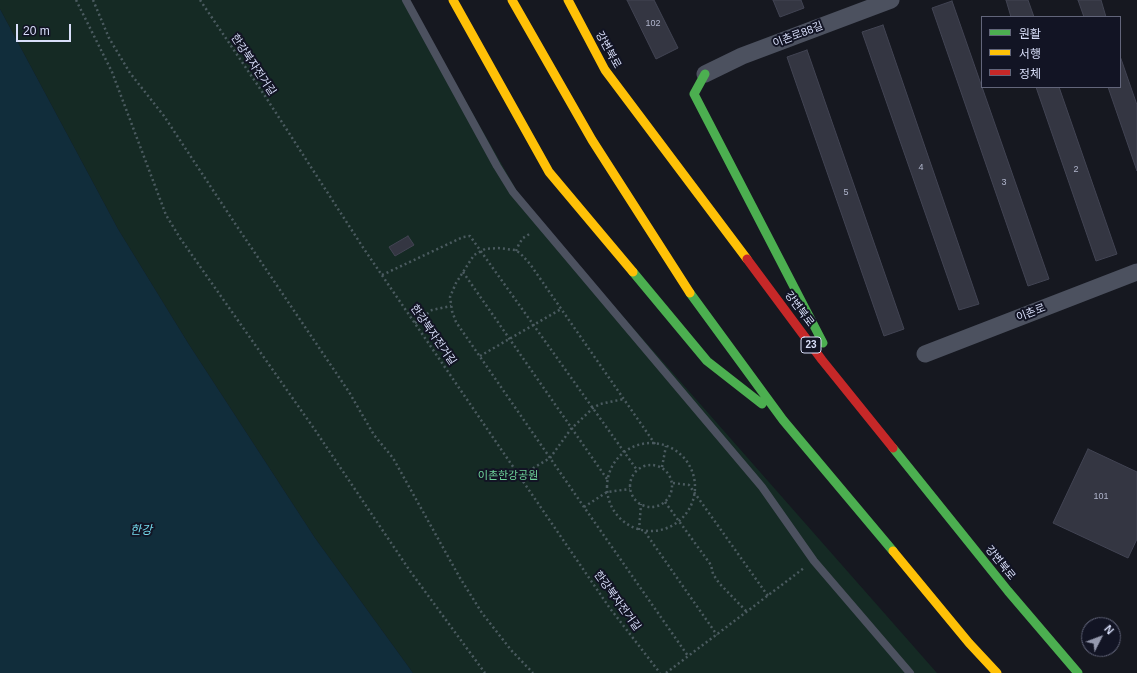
<!DOCTYPE html>
<meta charset="utf-8">
<style>
body{margin:0}
#map{position:relative;width:1137px;height:673px;overflow:hidden;background:#161820;font-family:Arial,"Noto Sans KR",sans-serif}
canvas{display:block}
.legend{position:absolute;left:981px;top:16px;width:140px;height:72px;box-sizing:border-box;background:#121424;border:1px solid #62657a;margin:0;padding:5px 7px;list-style:none;font-size:12px;color:#d9dffa}
.legend li{display:flex;align-items:center;gap:8px;height:20px}
.legend b{width:20px;border:1px solid #62657a}
.north{position:absolute;left:1081px;top:617px;width:40px;height:40px;box-sizing:border-box;background:#121424;border:1px solid #62657a;border-radius:50%;rotate:48deg;font-size:11px;font-weight:700;line-height:16px;text-align:center;color:#d9dffa}
.north::after{content:'';display:block;margin:auto;width:14px;height:18px;background:#9599ae;clip-path:polygon(50% 0,100% 100%,50% 72%,0 100%)}
.scale{position:absolute;left:16px;top:24px;width:55px;height:18px;box-sizing:border-box;border:2px solid #d9dffa;border-top:0;padding-left:5px;font-size:12px;line-height:14px;white-space:nowrap;color:#d9dffa;-webkit-text-stroke:3px #121424;paint-order:stroke}
</style>
<div id="map">
<canvas width="1137" height="673"></canvas>
<ul class="legend">
<li><b style="height:5px;background:#4caf50"></b>원활</li>
<li><b style="height:5px;background:#ffc107"></b>서행</li>
<li><b style="height:5px;background:#c62828"></b>정체</li>
</ul>
<div class="north">N</div>
<div class="scale">20 m</div>
</div>
<script>
const ctx = document.querySelector('canvas').getContext('2d');
ctx.lineJoin = 'round';
function paint(path, color) { ctx.fillStyle = color; ctx.fill(path, 'evenodd'); }
const poly = rows => new Path2D(rows.map(r => 'M' + r).join(''));
function trace(path, color, width, dash) { ctx.strokeStyle = color; ctx.lineWidth = width; ctx.lineCap = dash ? 'butt' : 'round'; ctx.setLineDash(dash || []); ctx.stroke(path); }
function write(font, color, halo, rows, align = 'center') {
  ctx.font = font + ' Arial,"Noto Sans KR",sans-serif'; ctx.lineWidth = 4; ctx.setLineDash([]); ctx.textBaseline = 'middle'; ctx.strokeStyle = halo; ctx.fillStyle = color; for (const [text, x, y, turn = 0] of rows) {
    ctx.save(); ctx.translate(x, y); ctx.rotate((+turn || 0) * Math.PI / 180); ctx.textAlign = isNaN(turn) ? turn : align; if (halo) ctx.strokeText(text, 0, 0); ctx.fillText(text, 0, 0); ctx.restore();
  }
}
paint(poly([
 [0,0,408,0,525,205,937,673,413,673,315,538,188,343,118,229,0,9]
]), '#152a24');
paint(poly([
 [0,9,118,229,188,343,315,538,413,673,0,673]
]), '#112d3b');
const building = poly([
 [627,0,654,0,678,48,656,59,627,0],
 [773,0,801,0,804,8,780,17,773,0],
 [1006,0,1028,0,1034,17,1011,17,1006,0],
 [1078,0,1101,0,1106,17,1084,17,1078,0],
 [952,1,1049,279,1028,286,932,8,952,1],
 [883,25,979,304,959,310,862,32,883,25],
 [807,50,904,329,884,336,787,57,807,50],
 [1120,56,1137,105,1137,171,1108,87,1120,87,1120,56],
 [1036,87,1059,87,1117,254,1096,261,1036,87],
 [408,236,414,245,395,256,389,247,408,236],
 [1088,449,1137,472,1137,539,1128,558,1053,523,1088,449]
]);
paint(building, '#343642');
trace(building, '#424453', 1);
trace(poly([
 [76,0,112,72,166,215,180,238,315,430,410,571,485,673],
 [93,0,109,38,130,73,164,116,234,222,349,392,374,435,393,458,460,578,482,613,511,650,533,673],
 [200,0,265,96,364,249,609,607,660,673],
 [516,251,519,244,523,238,531,233],
 [463,272,607,479],
 [382,275,463,237,470,236,637,470],
 [415,323,432,310,451,306],
 [480,356,561,309],
 '607 487a44 44 0 1 1 88 0a44 44 0 1 1-88 0Z',
 [655,444,530,264,520,253,515,250,498,248,485,249,474,255,456,283,450,297,452,311,456,322,584,507,688,656],
 '630 486a21 21 0 1 1 42 0a21 21 0 1 1-42 0Z',
 [662,467,666,446],
 [520,476,550,458,571,429,593,408,600,404,624,399],
 [673,483,689,485,768,596],
 [665,502,711,565,713,574,719,583,747,612],
 [584,507,607,492,630,489],
 [639,530,641,504],
 [645,532,717,635],
 [666,673,804,568]
]), '#4b5b60', 2.5, [2, 3]);
trace(poly([
 [406,0,497,166,513,192,762,487,814,561,910,673]
]), '#4c515f', 8);
trace(poly([
 [705,74,742,56,891,0],
 [925,354,1137,272]
]), '#4c515f', 17);
trace(poly([
 [705,74,694,94,823,343],
 [633,272,707,361,762,404],
 [690,293,783,420,893,551],
 [893,448,1008,591,1078,673]
]), '#4caf50', 9);
trace(poly([
 [453,0,549,172,633,272],
 [512,0,592,140,690,293],
 [568,0,605,70,747,259],
 [893,551,969,643,997,673]
]), '#ffc107', 9);
trace(poly([
 [747,259,822,360,893,448]
]), '#c62828', 9);
write('9px', '#b0b5cc', null, [
 ["102",653,24],
 ["4",921,168],
 ["2",1076,170],
 ["3",1004,183],
 ["5",846,193],
 ["101",1101,497]
]);
for (const [x, y, w] of [
 [811,345,20]
]) { const box = new Path2D(); box.roundRect(x - w / 2, y - 8, w, 16, 3); ctx.fillStyle = '#121424'; ctx.fill(box); trace(box, '#d9dffa', 1); }
write('bold 10px', '#d9dffa', null, [
 ["23",811,345]
]);
write('11px', '#d9dffa', '#121424', [
 ["이촌로88길",798,35,-21],
 ["강변북로",608,50,61],
 ["한강북자전거길",253,65,56],
 ["강변북로",799,309,53],
 ["이촌로",1031,313,-21],
 ["한강북자전거길",433,335,55],
 ["강변북로",1000,563,51],
 ["한강북자전거길",617,601,54]
]);
write('11px', '#6ed29a', '#121424', [
 ["이촌한강공원",508,476]
]);
write('italic 12px', '#74dbee', '#121424', [
 ["한강",141,531]
]);
</script>
